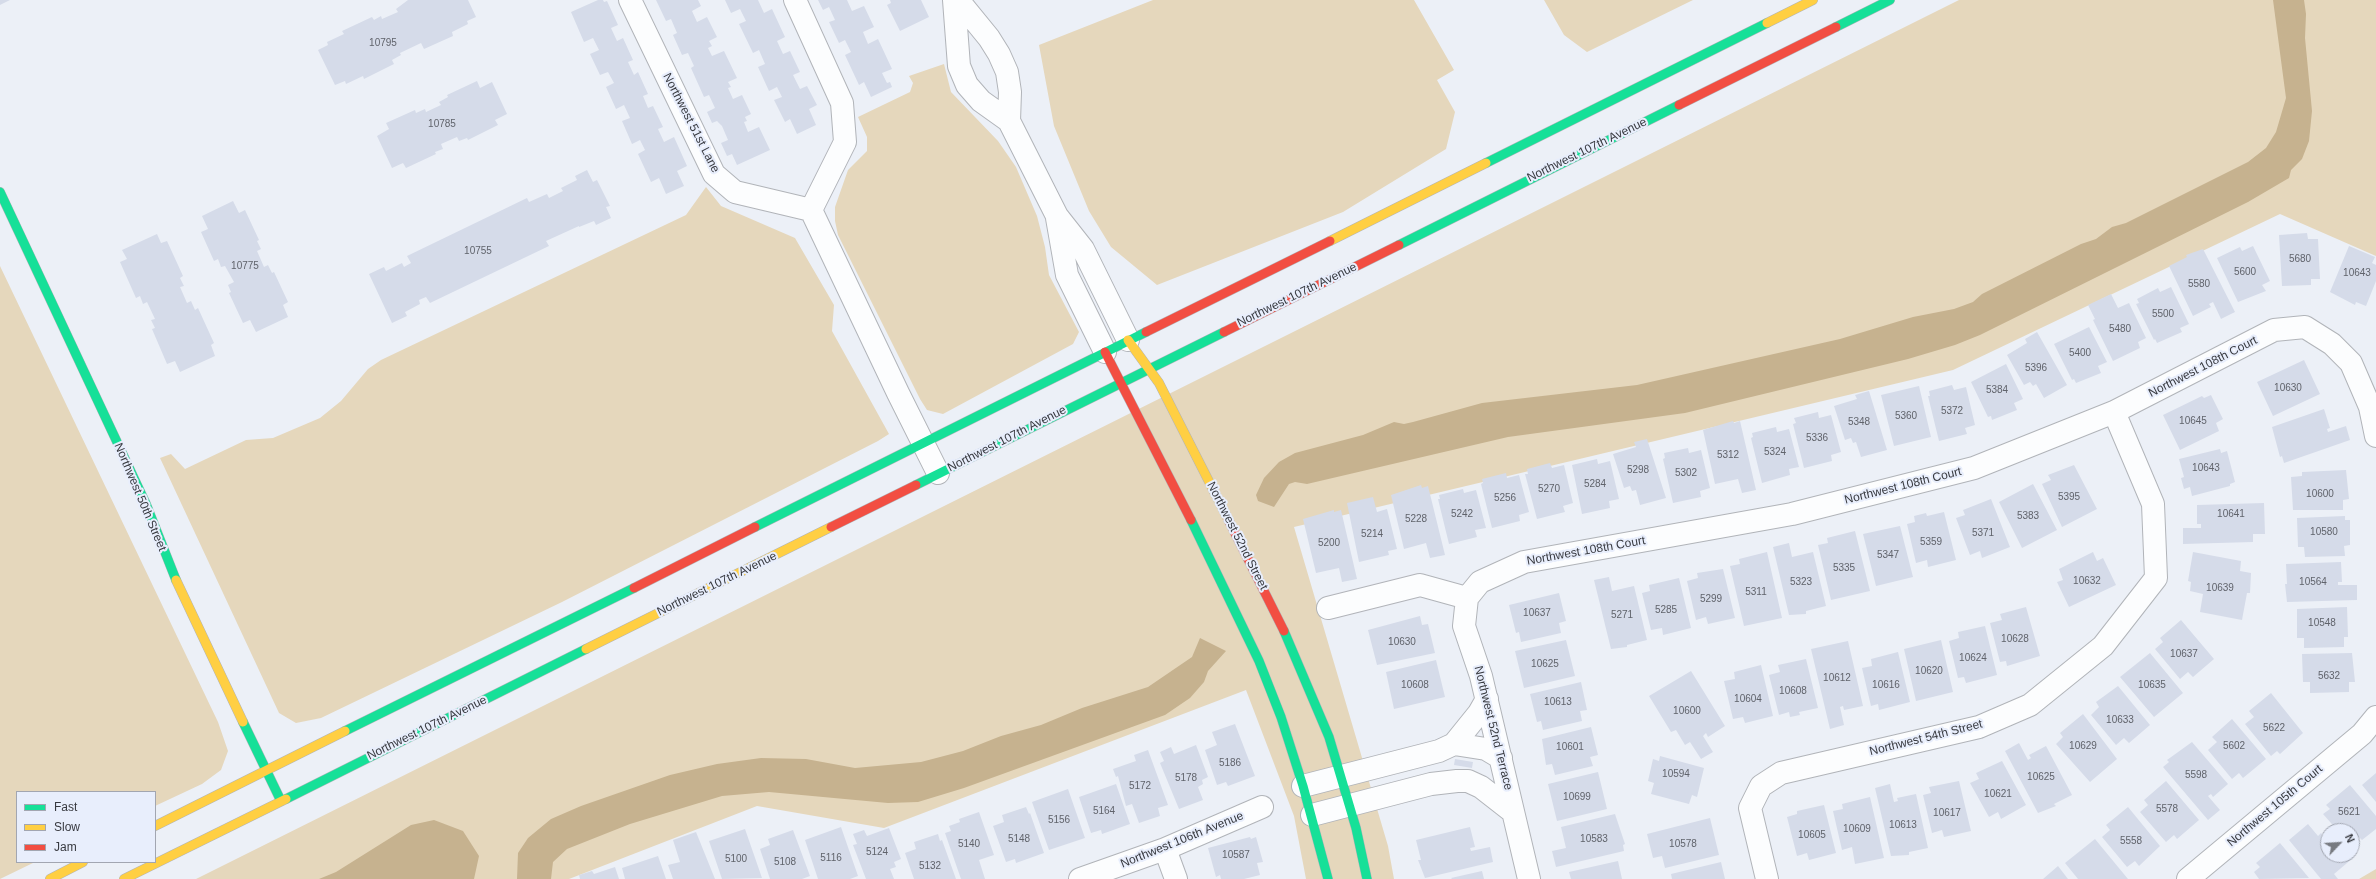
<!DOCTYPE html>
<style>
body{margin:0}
#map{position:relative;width:2376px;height:879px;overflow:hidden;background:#ecf0f7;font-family:Helvetica,sans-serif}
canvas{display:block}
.legend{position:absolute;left:16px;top:791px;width:140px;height:72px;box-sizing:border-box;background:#e8eefc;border:1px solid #a2a6b1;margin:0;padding:5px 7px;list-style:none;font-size:12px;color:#383a40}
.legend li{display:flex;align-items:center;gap:8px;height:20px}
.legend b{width:20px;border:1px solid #a2a6b1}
.north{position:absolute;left:2320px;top:823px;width:40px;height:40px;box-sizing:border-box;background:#e8eefc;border:1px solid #a2a6b1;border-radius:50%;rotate:65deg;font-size:11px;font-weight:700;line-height:16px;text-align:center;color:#383a40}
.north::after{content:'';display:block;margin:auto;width:14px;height:18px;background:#777a80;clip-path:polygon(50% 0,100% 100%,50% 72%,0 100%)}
</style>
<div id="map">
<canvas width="2376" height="879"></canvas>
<ul class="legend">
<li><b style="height:5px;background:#16e098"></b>Fast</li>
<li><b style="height:5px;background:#ffcf43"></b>Slow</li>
<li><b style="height:5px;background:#f24e42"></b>Jam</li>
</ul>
<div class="north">N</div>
</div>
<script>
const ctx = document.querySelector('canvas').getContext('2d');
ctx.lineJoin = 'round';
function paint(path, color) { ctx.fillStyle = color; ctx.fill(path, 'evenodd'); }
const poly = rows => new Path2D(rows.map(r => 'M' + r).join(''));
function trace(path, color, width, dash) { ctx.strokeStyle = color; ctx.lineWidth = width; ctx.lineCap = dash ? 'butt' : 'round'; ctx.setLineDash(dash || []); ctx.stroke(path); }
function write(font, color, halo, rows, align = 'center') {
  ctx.font = font + ' Helvetica,sans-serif'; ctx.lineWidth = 4; ctx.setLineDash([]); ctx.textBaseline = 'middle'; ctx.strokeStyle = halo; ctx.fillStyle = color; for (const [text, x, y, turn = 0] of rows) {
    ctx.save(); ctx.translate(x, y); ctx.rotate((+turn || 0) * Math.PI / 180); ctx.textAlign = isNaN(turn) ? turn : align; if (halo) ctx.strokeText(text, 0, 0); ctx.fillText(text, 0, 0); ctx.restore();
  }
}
paint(poly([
 [1153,0,1414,0,1454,70,1437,80,1455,112,1446,149,1343,212,1157,285,1111,247,1089,211,1054,126,1039,45],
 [1544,0,1693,0,1587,52,1564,35],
 [1959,0,2376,0,2376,256,2280,214,1953,370,1294,527,1388,846,1394,879,1306,879,1294,816,1246,690,884,828,757,806,569,879,196,879],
 [944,64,951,92,998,141,1016,167,1037,216,1045,247,1049,275,1079,332,1073,344,943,414,927,410,920,399,838,235,835,221,835,207,848,170,867,151,867,137,858,117,910,92,913,83,909,76],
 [706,187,721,206,795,238,834,305,832,331,889,434,878,441,562,602,321,718,296,723,279,713,160,458,171,454,185,469,246,440,273,438,320,418,341,401,368,369,381,360,686,215],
 [0,266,218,722,228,751,221,770,202,784,155,806,155,792,17,792,17,862,35,862,0,879],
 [2376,869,2376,879,2359,879]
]), '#e5d7bc');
paint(poly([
 [2273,0,2304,0,2306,14,2305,38,2312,111,2309,141,2302,159,2291,170,2289,178,2248,202,1980,335,1955,345,1908,359,1685,413,1508,437,1307,484,1295,482,1289,484,1274,507,1258,501,1256,495,1264,478,1279,462,1295,453,1363,435,1394,422,1404,424,1413,422,1482,403,1637,385,1840,339,1913,317,1954,309,1973,302,1982,294,2081,244,2096,239,2112,227,2126,223,2248,162,2266,148,2276,132,2286,98],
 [1200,638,1226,651,1208,671,1204,682,1190,698,1165,715,964,788,918,802,888,803,769,792,722,796,630,824,567,849,553,862,551,879,517,879,518,853,528,838,551,819,581,806,670,775,717,764,761,758,806,759,855,768,921,762,963,751,1001,736,1041,725,1082,708,1148,687,1192,657],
 [434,820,463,831,479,856,474,879,319,879,336,872,411,825]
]), '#c6b28f');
paint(poly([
 [0,0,10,0,0,5],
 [408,0,468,0,476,17,467,21,468,24,452,32,453,36,424,49,421,43,400,53,401,55,392,60,394,64,364,79,363,76,346,84,345,81,335,85,318,50,328,45,327,42,344,34,342,31,372,17,374,20,381,16,382,19,398,12,396,9],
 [598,0,603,0,604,2,607,1,618,25,611,28,617,41,623,38,633,60,628,62,634,75,638,72,648,94,643,96,648,108,653,106,663,127,658,129,664,142,674,137,687,166,677,171,684,186,666,194,659,178,651,182,638,154,645,150,640,140,632,144,622,121,630,118,624,105,616,109,606,87,614,83,608,72,600,75,590,54,599,50,593,38,584,42,571,12],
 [656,0,698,0,701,6,692,11,697,22,707,17,717,37,709,41,712,46,708,48,712,56,724,51,737,78,728,82,731,87,728,88,733,99,742,95,751,114,745,117,747,121,744,122,748,132,759,127,770,150,737,165,732,154,727,156,721,143,728,140,722,126,717,121,712,123,707,112,715,108,709,95,704,97,691,68,694,66,688,53,682,55,673,35,677,33,671,19,666,21],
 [725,0,758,0,764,13,772,9,785,37,777,41,783,54,790,51,800,72,793,75,800,89,807,86,817,105,809,109,816,125,797,134,790,119,785,122,774,100,782,97,777,87,769,91,758,67,765,64,759,50,753,53,739,24,746,21,740,9,731,13],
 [818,0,847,0,852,11,864,6,874,27,863,32,868,44,878,39,892,69,882,73,887,83,890,82,892,87,871,97,864,82,859,85,845,55,851,52,845,40,839,43,829,22,835,20,829,7,823,10],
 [890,0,921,0,929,17,900,31,887,5,891,3],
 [477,81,480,88,492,82,507,114,495,120,498,125,468,140,467,138,459,141,457,137,441,144,443,149,435,152,436,154,406,168,403,163,392,168,377,136,389,129,386,123,415,110,416,113,425,109,426,112,441,105,439,102,448,97,447,95],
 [587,170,593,182,597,180,610,206,606,207,611,218,596,225,594,221,579,227,579,226,546,241,549,246,430,303,426,297,419,300,420,304,405,312,407,316,392,323,369,274,384,267,386,271,402,263,404,267,411,263,407,256,527,198,529,202,547,194,549,198,563,191,561,188,577,180,575,176],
 [233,201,239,213,245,210,259,240,257,241,261,249,257,251,264,267,268,265,272,273,274,272,288,302,283,305,288,317,256,332,250,320,243,323,229,293,231,292,228,285,234,282,225,266,221,267,218,259,214,261,201,232,208,229,202,216],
 [2307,233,2308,239,2318,239,2320,279,2311,279,2311,285,2282,286,2279,235],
 [157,234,161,243,167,241,183,276,180,278,184,286,180,287,187,303,191,301,195,310,198,308,214,343,211,345,215,356,180,372,175,361,167,364,152,329,155,328,151,320,155,319,147,302,143,304,140,296,136,298,120,262,127,259,122,250],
 [2253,246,2270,281,2262,285,2266,291,2238,302,2217,258,2240,247,2242,251],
 [2349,246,2375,257,2372,263,2376,265,2376,281,2366,306,2356,302,2355,305,2330,292],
 [2203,249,2235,312,2221,319,2213,302,2209,304,2211,307,2193,316,2169,266,2187,257,2186,255],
 [2171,287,2189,324,2180,328,2182,332,2157,343,2155,339,2154,340,2136,304,2139,303,2137,299,2158,288,2160,292],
 [2111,294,2118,308,2129,303,2146,338,2138,342,2140,348,2113,361,2093,320,2095,319,2088,305],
 [2089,327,2107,362,2098,366,2101,373,2076,383,2074,379,2072,380,2054,344],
 [2037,332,2067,385,2044,398,2036,384,2033,386,2030,382,2024,385,2007,355,2027,343,2025,339],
 [2304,360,2320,394,2273,416,2257,382],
 [2006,364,2023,399,2014,403,2017,410,1992,420,1991,416,1988,417,1971,382],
 [1952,385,1954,390,1966,387,1975,425,1965,428,1967,434,1939,441,1928,396,1930,396,1929,391],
 [1919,386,1931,437,1894,446,1881,395],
 [1869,391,1887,450,1861,457,1856,442,1853,443,1851,438,1845,440,1834,406,1857,399,1855,395],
 [2211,395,2223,419,2216,423,2219,431,2180,450,2163,415,2202,396,2204,398],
 [2324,409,2330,428,2327,429,2328,432,2346,426,2350,440,2284,463,2282,456,2280,457,2272,427],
 [1818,412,1819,418,1831,415,1841,452,1831,455,1832,461,1804,468,1793,424,1796,423,1794,418],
 [1733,421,1734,423,1740,421,1756,490,1742,493,1738,479,1715,484,1703,430],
 [1776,427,1777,432,1789,429,1799,467,1789,469,1790,475,1762,483,1751,438,1753,437,1752,433],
 [1647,439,1666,498,1640,505,1636,490,1632,491,1630,486,1624,488,1613,454,1636,447,1634,442],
 [1688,448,1689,453,1701,450,1710,488,1700,491,1701,497,1673,503,1663,459,1665,458,1664,453],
 [2220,449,2221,453,2227,451,2235,482,2230,484,2230,486,2192,496,2190,487,2184,489,2181,478,2184,477,2179,459],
 [1597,459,1598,464,1610,461,1619,499,1609,501,1610,508,1582,514,1572,465],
 [1550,463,1552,468,1564,465,1573,503,1563,506,1565,512,1537,519,1525,474,1528,474,1527,469],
 [2074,465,2097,509,2062,527,2042,484,2051,480,2048,475],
 [2346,470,2349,499,2343,500,2343,510,2293,510,2291,477,2302,476,2302,472],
 [1506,473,1507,478,1519,475,1529,512,1519,515,1520,521,1492,528,1481,484,1483,483,1482,479],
 [2033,484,2057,530,2022,548,1999,502],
 [1421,485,1422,488,1428,486,1445,555,1430,558,1426,543,1404,549,1391,495],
 [1463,489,1464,493,1476,490,1486,528,1475,530,1477,537,1449,544,1438,499,1440,499,1439,495],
 [1373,497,1377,512,1387,509,1397,549,1388,551,1389,555,1359,562,1347,503],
 [1991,499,2010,547,1982,558,1980,551,1970,555,1956,518,1965,515,1963,510],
 [2264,503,2265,534,2253,534,2253,542,2183,544,2183,528,2201,528,2201,524,2197,524,2197,505],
 [1334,510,1334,512,1341,510,1357,579,1342,582,1339,568,1316,573,1303,519],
 [1944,512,1956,560,1928,567,1927,560,1916,563,1907,524,1915,522,1914,516,1926,513,1927,516],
 [2345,516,2345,520,2350,520,2350,545,2344,546,2345,556,2305,557,2304,547,2298,547,2297,518],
 [1900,526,1913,577,1876,586,1863,534],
 [1855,531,1870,591,1831,600,1818,545,1828,543,1827,538],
 [1789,543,1792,557,1813,552,1826,606,1806,611,1806,614,1789,615,1773,547],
 [1767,552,1782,618,1744,626,1730,566,1740,564,1739,559],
 [2093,552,2097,561,2103,558,2116,585,2069,607,2057,582,2063,580,2059,569],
 [2193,552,2241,561,2240,571,2251,573,2250,593,2247,593,2242,620,2200,612,2203,594,2190,591,2191,582,2188,581],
 [2341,562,2342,582,2338,582,2338,585,2357,585,2357,600,2287,602,2285,584,2287,584,2286,564],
 [1723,569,1735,618,1708,624,1706,617,1696,620,1687,581,1698,578,1697,573],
 [1609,577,1612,591,1634,586,1647,640,1627,645,1627,647,1611,649,1594,580],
 [1679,578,1691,628,1663,635,1662,628,1651,630,1642,593,1650,591,1649,585],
 [1559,593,1566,621,1559,623,1561,633,1521,642,1519,632,1516,633,1509,605],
 [2026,607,2040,656,2007,666,2006,661,2000,662,1990,623,2002,620,2000,614],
 [2347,607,2348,637,2344,637,2344,647,2304,648,2304,638,2297,638,2297,609],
 [1420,616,1422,625,1428,624,1435,653,1377,665,1368,630],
 [2181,620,2214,659,2193,677,2188,672,2180,679,2155,649,2163,642,2160,638],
 [1985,626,1997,675,1966,683,1964,677,1958,678,1949,641,1959,638,1958,632],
 [1566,640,1575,676,1524,688,1515,651],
 [1941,640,1953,692,1916,701,1904,649],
 [1848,641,1863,706,1844,710,1843,706,1840,707,1844,725,1830,729,1811,649],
 [1898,652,1910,702,1879,710,1878,704,1871,706,1862,668,1872,666,1871,659],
 [2150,653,2183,693,2154,717,2120,677],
 [2352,653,2355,682,2349,682,2349,692,2310,693,2310,682,2303,682,2302,654],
 [1806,659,1818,708,1799,712,1800,715,1790,717,1789,712,1779,715,1769,675,1780,672,1778,665],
 [1436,660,1445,697,1394,709,1386,672],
 [1761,665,1773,716,1745,723,1743,717,1733,719,1724,681,1735,679,1734,672],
 [1691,671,1725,726,1708,737,1706,733,1703,736,1713,752,1701,759,1690,742,1685,745,1676,730,1671,732,1649,696],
 [1581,682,1587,710,1580,711,1582,721,1543,730,1541,721,1537,722,1530,694],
 [2118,686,2150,725,2129,743,2124,738,2116,745,2091,715,2099,707,2096,702],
 [2271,693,2303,733,2280,754,2277,751,2271,756,2245,724,2254,717,2249,711],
 [2083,714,2117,759,2090,782,2056,744,2063,737,2060,733],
 [2232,719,2266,759,2243,778,2239,773,2232,779,2208,750,2217,742,2212,737],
 [1235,724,1255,776,1228,786,1226,782,1217,785,1205,750,1217,745,1212,732],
 [1591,727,1598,755,1590,757,1593,766,1555,775,1552,764,1546,765,1542,739],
 [2192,742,2228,784,2213,797,2211,794,2208,796,2220,810,2208,820,2163,767,2169,762,2167,760],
 [2019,743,2028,760,2031,758,2029,755,2046,746,2072,795,2054,804,2056,806,2038,813,2005,751],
 [1196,745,1208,777,1202,780,1203,784,1198,787,1203,800,1179,809,1160,763,1164,761,1160,752,1171,747,1174,754],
 [1148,750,1168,805,1158,808,1160,816,1139,823,1132,804,1126,806,1118,776,1116,777,1113,769,1136,761,1134,755],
 [1660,756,1704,768,1697,797,1692,795,1689,804,1651,794,1654,783,1648,781,1653,759,1659,761],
 [1455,759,1473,762,1472,768,1454,765],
 [2002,761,2026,805,2001,819,1998,812,1989,817,1970,783,1979,779,1976,773],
 [1598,772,1607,809,1557,821,1548,784],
 [2376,773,2376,802,2362,785],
 [1959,781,1971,831,1944,837,1942,830,1932,833,1923,795,1931,793,1929,787],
 [2166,781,2199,820,2177,839,2174,835,2166,842,2140,812,2148,805,2144,800],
 [1116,784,1130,824,1102,834,1101,830,1091,833,1079,797],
 [1890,784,1894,802,1898,801,1897,798,1916,794,1928,848,1909,852,1909,855,1891,856,1875,788],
 [2350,785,2376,816,2376,829,2362,840,2359,837,2352,842,2352,831,2338,831,2323,814,2330,809,2326,805],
 [1068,789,1085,838,1049,850,1032,802],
 [1870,797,1884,858,1855,864,1852,847,1842,850,1833,811,1843,809,1842,804],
 [1824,805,1836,853,1809,860,1807,853,1797,856,1787,817,1797,814,1797,811],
 [1026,807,1029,814,1030,813,1044,853,1016,863,1015,859,1006,862,993,826,1004,822,1002,815],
 [2128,807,2160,846,2139,866,2135,861,2127,867,2102,837,2110,830,2106,825],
 [979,812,994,855,979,860,985,879,961,879,945,833,951,831,949,826,960,822,959,819],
 [1615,814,1625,844,1623,845,1624,851,1556,867,1552,851,1566,848,1561,827],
 [1710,818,1719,855,1665,868,1662,856,1653,858,1647,834],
 [2308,824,2318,836,2321,833,2324,837,2328,834,2328,855,2350,855,2353,858,2334,874,2338,879,2321,879,2289,840],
 [841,827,858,876,850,879,818,879,805,840],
 [1470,827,1475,847,1470,848,1471,851,1490,847,1493,862,1425,878,1418,860,1421,860,1416,840],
 [889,828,901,859,894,862,896,867,890,869,894,879,866,879,853,845,857,844,853,834,864,830,867,836],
 [745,829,762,878,722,879,709,841],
 [793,830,810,876,802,879,770,879,760,849,770,845,768,839],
 [696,832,715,879,673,879,668,865,680,862,673,840],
 [938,834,940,841,942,840,956,879,914,879,905,853,916,849,914,842],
 [1250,837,1251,839,1256,837,1263,862,1257,863,1260,875,1244,879,1221,879,1220,875,1216,877,1208,848],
 [2095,839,2128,879,2078,879,2065,863],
 [2280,843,2309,878,2259,879,2254,872,2260,867,2256,863],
 [658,856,666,879,625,879,622,868],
 [1618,861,1622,879,1571,879,1569,872],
 [1721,862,1725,879,1672,879,1671,874],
 [2058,866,2068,879,2043,879],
 [615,867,619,879,580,879,579,875,592,871,594,874],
 [1482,871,1484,879,1452,879,1451,878]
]), '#d5dbe9');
const street = poly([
 [630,0,714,174,735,192,811,210],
 [795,0,842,103,845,142,811,210],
 [954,0,959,66,967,85,981,101,1009,121],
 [958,0,989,38,999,54,1007,72,1010,92,1009,121,1057,216,1083,249,1128,340],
 [811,210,898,393,938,473],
 [1057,218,1067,275,1105,352],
 [1328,608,1420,585,1467,598],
 [1454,744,1486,749,1501,758],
 [1303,786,1439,751,1454,744,1479,713,1487,699],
 [1312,815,1431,784,1457,781,1468,781,1481,787,1513,812],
 [1165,849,1176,879],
 [1080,879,1165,849,1262,807],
 [1529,879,1481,676,1464,626,1467,598,1480,582,1524,562,1792,514,1974,468,2114,412,2274,330,2305,327,2332,344,2351,363,2370,407,2376,436],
 [1767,879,1750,808,1761,786,1781,773,1979,727,2030,705,2103,646,2156,578,2153,504,2114,412],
 [2188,879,2362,734,2376,717]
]);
const fast = poly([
 [1836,27,1890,0],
 [1486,163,1767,23],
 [0,192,146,504,176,580],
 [1399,245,1679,105],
 [916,485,1224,332],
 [1191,520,1259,661,1281,717,1303,786,1328,879],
 [755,527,1146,332],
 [1284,631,1329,737,1356,828,1367,879],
 [243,722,281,801],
 [345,731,634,588],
 [286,799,586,649]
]);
const slow = poly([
 [1767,23,1813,0],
 [1330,241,1486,163],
 [1128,340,1159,383,1228,519],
 [176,580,243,722],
 [586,649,831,527],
 [155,826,345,731],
 [50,879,83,862],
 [124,879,286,799]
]);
const jam = poly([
 [1679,105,1836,27],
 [1146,332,1330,241],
 [1224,332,1399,245],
 [1105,352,1191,520],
 [1228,519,1284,631],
 [831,527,916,485],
 [634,588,755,527]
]);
trace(street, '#b1b4b9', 24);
trace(fast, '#b1b4b9', 10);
trace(slow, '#b1b4b9', 10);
trace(jam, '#b1b4b9', 10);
trace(street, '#fcfdfe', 22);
trace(fast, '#16e098', 9);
trace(slow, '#ffcf43', 9);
trace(jam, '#f24e42', 9);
write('10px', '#60636b', null, [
 ["10795",383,43],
 ["10785",442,124],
 ["10755",478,251],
 ["5680",2300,259],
 ["10775",245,266],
 ["5600",2245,272],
 ["10643",2357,273],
 ["5580",2199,284],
 ["5500",2163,314],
 ["5480",2120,329],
 ["5400",2080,353],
 ["5396",2036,368],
 ["10630",2288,388],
 ["5384",1997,390],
 ["5372",1952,411],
 ["5360",1906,416],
 ["10645",2193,421],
 ["5348",1859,422],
 ["5336",1817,438],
 ["5324",1775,452],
 ["5312",1728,455],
 ["10643",2206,468],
 ["5298",1638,470],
 ["5302",1686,473],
 ["5284",1595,484],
 ["5270",1549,489],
 ["10600",2320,494],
 ["5395",2069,497],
 ["5256",1505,498],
 ["5242",1462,514],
 ["10641",2231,514],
 ["5383",2028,516],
 ["5228",1416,519],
 ["10580",2324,532],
 ["5371",1983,533],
 ["5214",1372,534],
 ["5359",1931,542],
 ["5200",1329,543],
 ["5347",1888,555],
 ["5335",1844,568],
 ["10632",2087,581],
 ["5323",1801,582],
 ["10564",2313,582],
 ["10639",2220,588],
 ["5311",1756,592],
 ["5299",1711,599],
 ["5285",1666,610],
 ["10637",1537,613],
 ["5271",1622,615],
 ["10548",2322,623],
 ["10628",2015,639],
 ["10630",1402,642],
 ["10637",2184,654],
 ["10624",1973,658],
 ["10625",1545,664],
 ["10620",1929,671],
 ["5632",2329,676],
 ["10612",1837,678],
 ["10608",1415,685],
 ["10616",1886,685],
 ["10635",2152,685],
 ["10608",1793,691],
 ["10604",1748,699],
 ["10613",1558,702],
 ["10600",1687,711],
 ["10633",2120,720],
 ["5622",2274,728],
 ["10629",2083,746],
 ["5602",2234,746],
 ["10601",1570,747],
 ["5186",1230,763],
 ["10594",1676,774],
 ["5598",2196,775],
 ["10625",2041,777],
 ["5178",1186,778],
 ["5172",1140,786],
 ["10621",1998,794],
 ["10699",1577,797],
 ["5578",2167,809],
 ["5164",1104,811],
 ["5621",2349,812],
 ["10617",1947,813],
 ["5156",1059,820],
 ["10613",1903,825],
 ["10609",1857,829],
 ["10605",1812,835],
 ["5148",1019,839],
 ["10583",1594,839],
 ["5558",2131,841],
 ["5140",969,844],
 ["10578",1683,844],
 ["5124",877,852],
 ["10587",1236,855],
 ["5116",831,858],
 ["5100",736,859],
 ["5108",785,862],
 ["5132",930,866]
]);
write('12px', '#383a40', '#e8eefc', [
 ["Northwest 51st Lane",691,123,63],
 ["Northwest 107th Avenue",1587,150,-26],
 ["Northwest 107th Avenue",1297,295,-26],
 ["Northwest 108th Court",2203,367,-27],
 ["Northwest 107th Avenue",1007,439,-27],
 ["Northwest 108th Court",1903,486,-14],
 ["Northwest 50th Street",140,497,67],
 ["Northwest 52nd Street",1237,536,63],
 ["Northwest 108th Court",1586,551,-10],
 ["Northwest 107th Avenue",717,584,-26],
 ["Northwest 107th Avenue",427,728,-26],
 ["Northwest 52nd Terrace",1493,728,76],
 ["Northwest 54th Street",1926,738,-14],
 ["Northwest 105th Court",2275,806,-40],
 ["Northwest 106th Avenue",1182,840,-22]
]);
</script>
